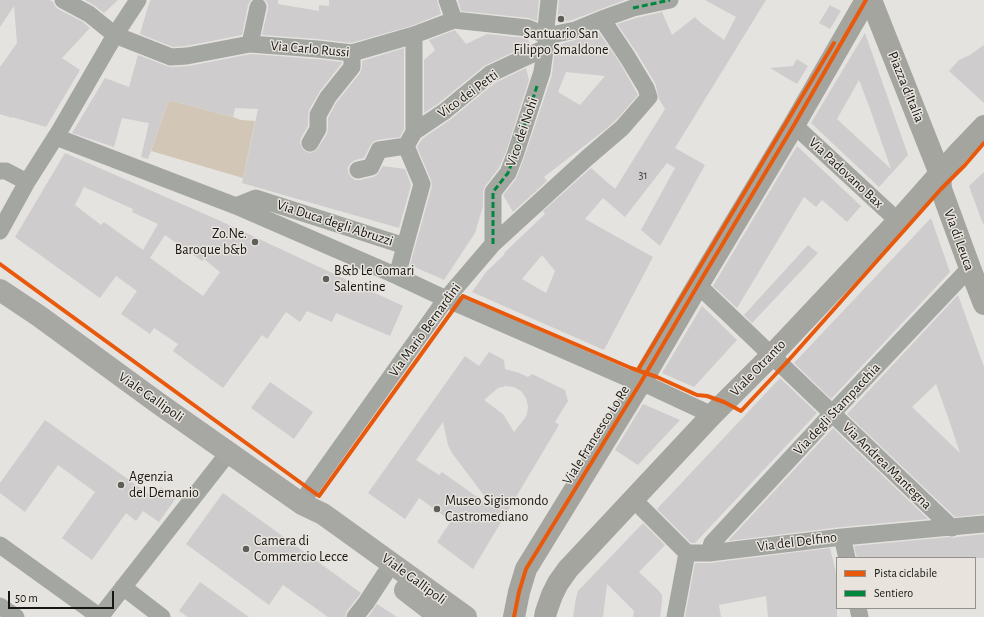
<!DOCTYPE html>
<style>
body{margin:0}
#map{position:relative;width:984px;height:617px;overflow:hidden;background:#e5e3e0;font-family:"Alegreya Sans",sans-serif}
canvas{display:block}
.legend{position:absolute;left:836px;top:557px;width:140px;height:52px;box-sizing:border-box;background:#e8e4dd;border:1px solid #94928c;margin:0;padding:5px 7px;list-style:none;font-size:12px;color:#171613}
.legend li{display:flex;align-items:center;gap:8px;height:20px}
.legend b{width:20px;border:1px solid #94928c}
.scale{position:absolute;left:8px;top:591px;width:106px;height:18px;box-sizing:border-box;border:2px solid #171613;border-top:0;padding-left:5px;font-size:12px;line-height:14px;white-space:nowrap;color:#171613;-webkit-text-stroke:3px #e8e4dd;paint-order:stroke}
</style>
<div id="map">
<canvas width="984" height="617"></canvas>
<ul class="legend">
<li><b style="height:5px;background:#e8590c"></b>Pista ciclabile</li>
<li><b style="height:5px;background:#00873e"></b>Sentiero</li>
</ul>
<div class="scale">50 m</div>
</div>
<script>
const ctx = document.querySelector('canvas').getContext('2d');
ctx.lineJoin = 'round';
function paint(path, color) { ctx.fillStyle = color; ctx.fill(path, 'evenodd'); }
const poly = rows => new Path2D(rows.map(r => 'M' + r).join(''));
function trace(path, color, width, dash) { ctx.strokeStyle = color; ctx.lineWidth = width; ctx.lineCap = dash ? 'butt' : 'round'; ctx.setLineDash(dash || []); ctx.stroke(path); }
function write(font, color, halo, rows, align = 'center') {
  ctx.font = font + ' "Alegreya Sans",sans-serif'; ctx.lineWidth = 3; ctx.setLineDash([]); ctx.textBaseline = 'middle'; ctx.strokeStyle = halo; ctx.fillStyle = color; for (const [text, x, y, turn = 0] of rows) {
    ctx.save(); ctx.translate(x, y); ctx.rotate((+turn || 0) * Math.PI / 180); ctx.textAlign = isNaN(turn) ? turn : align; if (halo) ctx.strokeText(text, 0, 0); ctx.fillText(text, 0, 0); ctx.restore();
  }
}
paint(poly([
 [169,100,233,117,241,120,255,121,243,178,151,151]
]), '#d2c7b7');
paint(poly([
 [0,0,50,0,53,2,55,6,58,9,83,22,90,28,62,58,80,70,46,127,12,117,12,118,0,114,0,67,17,43,14,6,0,27],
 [85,0,118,0,104,13,95,6],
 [151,0,251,0,248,5,242,35,186,46,173,47,140,34,149,3],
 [265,0,278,0,278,4,319,11,319,5,329,6,329,0,437,0,441,14,411,26,351,43,318,39,262,35,268,9,268,4],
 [458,0,539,0,537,21,529,18,461,11],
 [559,0,625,0,572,20,563,22,557,22],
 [705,0,766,0,675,148,705,165,660,246,641,230,675,168,667,163,625,217,603,198,585,219,653,257,604,350,472,292,486,272,505,254,504,253,545,214,543,211,591,168,615,189,665,109,659,99,658,94,655,83,637,53,617,24,636,18,662,12,672,35,695,17,701,23,724,40,736,17],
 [542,255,555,271,546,293,522,279],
 [830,5,841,11,830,29,819,23],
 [455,30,466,44,487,34,525,38,528,39,530,44,484,66,439,103,424,113,424,60,435,50,429,40],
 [598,31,620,63,638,95,618,118,606,129,544,177,547,181,513,212,503,195,516,179,524,158,552,75,555,48,564,43,579,39],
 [566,72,605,76,580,105,558,92],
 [865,33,908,155,879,187,811,123],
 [859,80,869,106,891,169,837,119],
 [984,45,984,103,949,71,959,60,970,55],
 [404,48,404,129,400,137,377,140,373,142,370,146,364,158,355,160,351,163,348,167,348,172,351,177,355,180,360,180,373,177,377,175,383,166,405,169,411,185,399,228,242,183,258,109,235,108,233,117,169,100,148,159,141,157,149,123,122,118,114,147,72,133,105,78,129,87,138,55,167,66,171,67,189,66,251,54,316,59,342,62,342,63,320,91,309,110,308,115,308,126,301,138,300,143,302,148,305,151,310,153,315,151,318,148,327,134,328,129,328,118,336,103,360,73,362,68,362,61],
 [797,59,808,66,797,84,770,68,793,66],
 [526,68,529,80,506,152,499,168,492,177,492,176,491,179,485,186,483,192,483,206,475,233,444,280,410,265,432,186,431,180,417,147,422,139,451,119,495,83],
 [797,146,861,206,847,222,822,200,816,207,804,197,737,308,713,286],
 [65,153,216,219,403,306,390,336,336,313,332,322,307,311,300,322,286,312,267,339,262,335,223,388,173,351,178,344,154,328,150,334,121,314,137,291,116,276,100,298,15,237],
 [84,187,133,209,132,212,158,224,143,250,104,222,101,225,75,205],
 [165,235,202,261,204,259,220,272,203,296,150,258],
 [984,172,984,223,983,224,969,186],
 [931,218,950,272,831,399,794,363],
 [808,245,818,253,752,323,744,315],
 [958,295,984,367,984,514,955,517,847,414],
 [936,384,948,417,960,453,912,407],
 [702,306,737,340,694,387,662,373],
 [489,352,504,360,505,369,519,373,528,377,532,374,565,390,568,401,555,422,559,425,473,569,437,542,451,521,419,498,405,519,368,493,465,356,479,366],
 [506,386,514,387,521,391,526,398,528,406,527,414,525,418,514,432,503,414,484,400,498,388],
 [443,422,448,445,452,453,494,509,442,472,439,475,416,460],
 [780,378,817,413,695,543,691,543,657,509],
 [270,382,313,412,294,439,251,408],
 [643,404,680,420,638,465,615,450],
 [45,420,153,497,161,487,176,498,159,522,143,511,136,521,126,513,92,560,62,538,95,492,58,465,25,512,0,493,0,483],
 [833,428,928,519,841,527,728,541],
 [223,493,361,593,347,611,345,617,328,617,283,585,269,605,186,544],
 [643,523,665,545,639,572,658,590,662,595,662,602,660,617,633,617,634,611,607,584,603,617,573,617,576,598,578,591],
 [984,534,984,558,857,558,854,546,949,537,954,538,957,537],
 [830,548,837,577,837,617,768,617,766,596,719,605,721,617,685,617,695,563,710,563],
 [200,582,249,617,188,617,179,611],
 [377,604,397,617,368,617]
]), '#cecccc');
trace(poly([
 [63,0,89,14,115,35,171,57,187,56,250,44,317,49,352,53,414,35,454,20,528,28,547,36,575,30,602,19,633,8,670,0],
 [447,0,454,20],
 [250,44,258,7],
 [794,125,898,221],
 [414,132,445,111,490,74,545,48],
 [56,137,236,206,397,276,446,299,625,377,652,387,712,415],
 [310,143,318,129,318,115,328,97,352,67,352,53],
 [358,170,371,167,379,150,406,146],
 [0,171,6,171,27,182],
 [236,206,256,198,405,246,397,276],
 [0,231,27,182,60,130,115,35,138,0],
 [493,244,493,192,508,173,515,155,542,72,547,36,546,28,549,0],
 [405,246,422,184,406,146,414,132,414,35],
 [698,285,952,528],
 [633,499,687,553,709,553,842,537,984,524],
 [302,504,310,490,446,299,493,244,587,158,622,128,649,97,646,88,628,58,602,19],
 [842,537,847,558],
 [0,545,100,617],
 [709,553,712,543,839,406,963,275,970,268],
 [123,587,162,617],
 [0,606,16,617],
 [858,608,860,617],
 [100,617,229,452],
 [355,617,366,603,385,574],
 [675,617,687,553]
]), '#a4a6a1', 17);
trace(poly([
 [871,0,940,174,941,189,970,268,984,304],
 [514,617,519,592,526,569,641,382,698,285,794,125,866,0],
 [545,617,546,612,552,595,558,583,568,569,712,415,771,356,898,221,959,152,984,126]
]), '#a4a59f', 22);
trace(poly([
 [0,290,39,316,158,403,302,504,323,514,466,617],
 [405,590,427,607,438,617]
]), '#a7a8a4', 22);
trace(poly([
 [633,8,670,0],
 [493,244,493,192,508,173,515,155,537,86]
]), '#00873e', 3, [6, 3]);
trace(poly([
 [0,264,319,496,463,296,631,368,657,377,697,395,707,396,724,402,741,411,787,362,941,189,965,165,984,143],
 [638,370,834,43],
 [514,617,519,592,526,569,641,382,698,285,794,125,866,0]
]), '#e8590c', 4);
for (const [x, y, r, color] of [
 [561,19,4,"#5f5e5b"],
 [255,242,4,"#5f5e5b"],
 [326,279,4,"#5f5e5b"],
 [121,485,4,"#5f5e5b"],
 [437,509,4,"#5f5e5b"],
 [246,549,4,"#5f5e5b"]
]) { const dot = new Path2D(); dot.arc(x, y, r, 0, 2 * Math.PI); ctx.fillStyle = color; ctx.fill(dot); trace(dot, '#e8e4dd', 1.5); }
write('12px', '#464442', null, [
 ["31",643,175]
]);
write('14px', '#171613', '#e8e4dd', [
 ["Santuario San",561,34,"center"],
 ["Filippo Smaldone",561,50,"center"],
 ["Zo.Ne.",247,234,"right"],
 ["Baroque b&b",247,250,"right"],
 ["B&b Le Comari",334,271],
 ["Salentine",334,287],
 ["Agenzia",129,477],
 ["del Demanio",129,493],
 ["Museo Sigismondo",445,501],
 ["Castromediano",445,517],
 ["Camera di",254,541],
 ["Commercio Lecce",254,557]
], 'left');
write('14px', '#171613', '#e8e4dd', [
 ["Via Carlo Russi",310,49,5],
 ["Piazza d'Italia",906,87,68],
 ["Vico dei Petti",468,94,-36],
 ["Vico dei Nohi",522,132,-71],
 ["Via Padovano Bax",846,173,43],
 ["Via Duca degli Abruzzi",335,223,18],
 ["Via di Leuca",959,240,70],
 ["Via Mario Bernardini",425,330,-54],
 ["Viale Otranto",758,368,-46],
 ["Viale Gallipoli",151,397,35],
 ["Via degli Stampacchia",837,409,-47],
 ["Viale Francesco Lo Re",596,435,-58],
 ["Via Andrea Mantegna",887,466,44],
 ["Via del Delfino",797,542,-7],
 ["Viale Gallipoli",414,579,36]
]);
</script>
